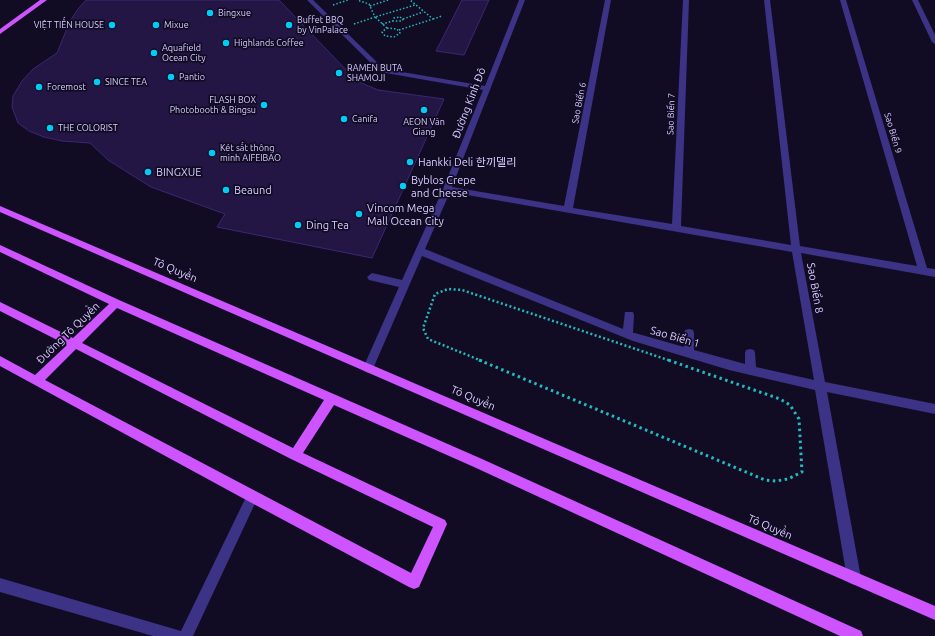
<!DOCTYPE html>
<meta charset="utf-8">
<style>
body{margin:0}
canvas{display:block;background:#110c23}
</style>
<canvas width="935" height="636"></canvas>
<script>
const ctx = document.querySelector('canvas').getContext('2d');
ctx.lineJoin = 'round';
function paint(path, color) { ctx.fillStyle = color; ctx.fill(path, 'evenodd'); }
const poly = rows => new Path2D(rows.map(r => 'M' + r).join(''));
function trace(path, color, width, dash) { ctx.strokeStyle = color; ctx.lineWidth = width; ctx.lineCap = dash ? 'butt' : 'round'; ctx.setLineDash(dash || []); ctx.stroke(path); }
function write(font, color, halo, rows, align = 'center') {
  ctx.font = font + ' Ubuntu,"Noto Sans KR",sans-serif'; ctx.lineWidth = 3.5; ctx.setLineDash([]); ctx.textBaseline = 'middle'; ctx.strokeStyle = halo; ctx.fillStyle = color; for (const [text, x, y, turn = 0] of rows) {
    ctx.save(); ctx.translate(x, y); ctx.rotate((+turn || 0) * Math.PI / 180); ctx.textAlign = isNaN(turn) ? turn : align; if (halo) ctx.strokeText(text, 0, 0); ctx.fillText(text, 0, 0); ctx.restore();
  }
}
const building = poly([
 [86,0,279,0,350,74,359,82,378,90,444,99,372,258,217,227,225,214,151,187,108,160,90,143,62,141,44,137,29,131,18,123,12,107,13,96,22,81,33,69,57,53,70,21,78,9,86,0],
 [462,0,489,0,464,55,436,51,462,0]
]);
paint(building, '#231645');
trace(building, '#3b2673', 1);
trace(poly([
 [333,5,348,0],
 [370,6,388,0],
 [400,17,403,19,402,21,393,21,394,18,400,17],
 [403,19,423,12],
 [433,19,442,16],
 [354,24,375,17,369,4,357,0],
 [382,24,393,21],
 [387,28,375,17,415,5],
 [387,28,397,29,400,33,394,37,385,36,382,32,387,28],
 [399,30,433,19,410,0]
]), '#23babd', 1.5, [1.5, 2]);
trace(poly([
 [482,361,428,339,423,328,435,294,448,289,462,290,671,361]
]), '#23babd', 2.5, [2, 2.5]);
trace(poly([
 [479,360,765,480,776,481,788,479,802,472,799,419,790,405,780,399,668,360]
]), '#23babd', 3, [2.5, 3.5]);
paint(poly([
 [307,0,313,0,384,69,485,86,519,0,525,0,452,187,564,206,605,0,611,0,573,208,672,224,683,0,689,0,681,226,791,245,764,0,770,0,800,246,917,266,840,0,846,0,927,268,935,269,935,277,801,253,825,382,935,404,935,414,827,392,861,578,859,583,854,585,849,583,847,578,815,390,729,370,633,341,422,256,372,371,368,373,364,371,363,368,399,287,369,280,367,277,372,273,402,280,443,189,483,90,380,72,307,0],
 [450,192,792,252,814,380,756,367,755,353,754,350,750,349,746,350,745,353,745,364,694,350,694,333,693,330,689,329,685,330,684,333,684,347,635,333,633,333,634,315,633,312,625,312,623,329,425,249,450,192],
 [912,0,918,0,935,35,935,44,932,42,912,0],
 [252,491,256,493,258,497,193,636,153,636,0,592,0,578,181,631,248,493,252,491]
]), '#3c3286');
paint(poly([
 [40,0,47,0,0,34,0,29,40,0],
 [0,206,935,606,935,620,0,212,0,206],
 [0,245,119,300,482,459,861,631,863,636,840,636,474,467,334,405,303,453,445,520,447,524,419,587,414,589,409,587,248,501,0,366,0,356,35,375,67,345,0,311,0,302,73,338,109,304,0,252,0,245],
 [117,308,324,400,293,448,82,343,117,308],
 [76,349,291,459,433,527,411,573,45,380,76,349]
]), '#cd54ff');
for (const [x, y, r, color] of [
 [210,13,4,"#00ccf8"],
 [112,25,4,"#00ccf8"],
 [156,25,4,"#00ccf8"],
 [289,25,4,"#00ccf8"],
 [226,43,4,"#00ccf8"],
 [154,53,4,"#00ccf8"],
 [339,73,4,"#00ccf8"],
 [171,77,4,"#00ccf8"],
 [97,82,4,"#00ccf8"],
 [39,87,4,"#00ccf8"],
 [264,105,4,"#00ccf8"],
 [424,110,4,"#00ccf8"],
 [344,119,4,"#00ccf8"],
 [50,128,4,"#00ccf8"],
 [212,153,4,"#00ccf8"],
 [410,162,4,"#00ccf8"],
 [148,172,4,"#00ccf8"],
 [403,186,4,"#00ccf8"],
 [226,190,4,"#00ccf8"],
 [359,214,4,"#00ccf8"],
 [298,225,4,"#00ccf8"]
]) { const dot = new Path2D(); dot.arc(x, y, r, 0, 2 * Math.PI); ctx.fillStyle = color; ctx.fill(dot); trace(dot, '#110c23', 1.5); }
write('9px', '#d7cdff', '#110c23', [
 ["Bingxue",218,13],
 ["Buffet BBQ",297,20],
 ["by VinPalace",297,30],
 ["VIỆT TIẾN HOUSE",104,25,"right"],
 ["Mixue",164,25],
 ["Highlands Coffee",234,43],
 ["Aquafield",162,48],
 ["Ocean City",162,58],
 ["RAMEN BUTA",347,68],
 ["SHAMOJI",347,78],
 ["Pantio",179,77],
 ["SINCE TEA",105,82],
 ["Foremost",47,87],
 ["FLASH BOX",256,100,"right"],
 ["Photobooth & Bingsu",256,110,"right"],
 ["Canifa",352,119],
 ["AEON Văn",424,122,"center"],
 ["Giang",424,132,"center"],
 ["THE COLORIST",58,128],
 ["Két sắt thông",220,148],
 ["minh AIFEIBAO",220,158]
], 'left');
write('9px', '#d7cdff', '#110c23', [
 ["Sao Biển 6",579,103,-79],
 ["Sao Biển 7",671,114,-88],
 ["Sao Biển 9",893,133,74]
]);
write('11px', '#d7cdff', '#110c23', [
 ["Đường Kinh Đô",469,103,-69],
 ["Tô Quyền",175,270,23],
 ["Sao Biển 8",815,288,80],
 ["Đường Tô Quyền",68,333,-44],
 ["Sao Biển 1",675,337,16],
 ["Tô Quyền",473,398,23],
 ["Tô Quyền",770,527,23]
]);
write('11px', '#d7cdff', '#110c23', [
 ["Hankki Deli 한끼델리",418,162],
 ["BINGXUE",156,172],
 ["Byblos Crepe",411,180],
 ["and Cheese",411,193],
 ["Beaund",234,190],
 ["Vincom Mega",367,208],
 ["Mall Ocean City",367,221],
 ["Ding Tea",306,225]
], 'left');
</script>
